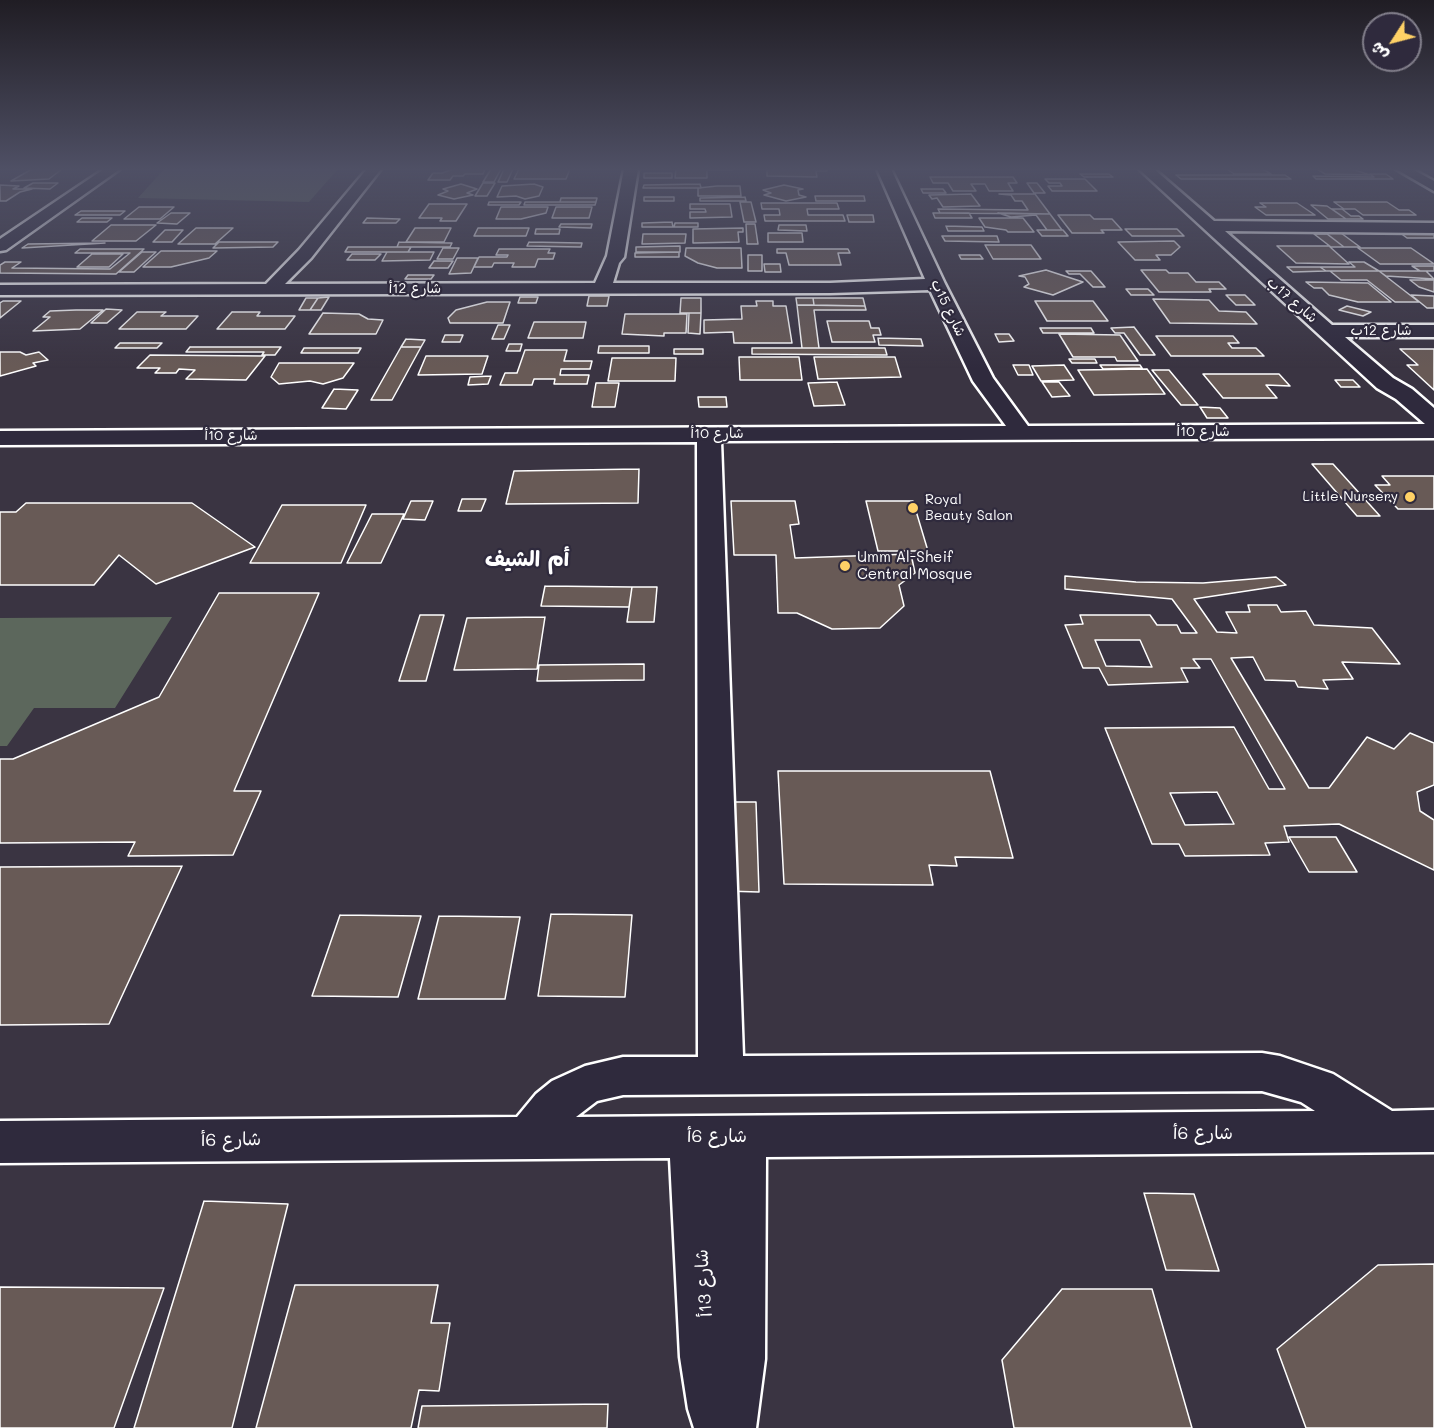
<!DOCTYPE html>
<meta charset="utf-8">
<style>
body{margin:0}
#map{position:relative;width:1434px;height:1428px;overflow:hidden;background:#3a3442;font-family:Mali,"Playpen Sans Arabic",sans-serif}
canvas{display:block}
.north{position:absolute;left:1362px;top:12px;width:60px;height:60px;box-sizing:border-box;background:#2f2a3d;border:2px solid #827f8b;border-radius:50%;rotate:234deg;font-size:16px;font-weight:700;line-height:24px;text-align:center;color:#fff}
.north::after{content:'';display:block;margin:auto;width:21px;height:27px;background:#ffd166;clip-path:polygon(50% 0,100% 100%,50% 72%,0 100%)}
</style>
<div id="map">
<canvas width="1434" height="1428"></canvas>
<div class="north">ش</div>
</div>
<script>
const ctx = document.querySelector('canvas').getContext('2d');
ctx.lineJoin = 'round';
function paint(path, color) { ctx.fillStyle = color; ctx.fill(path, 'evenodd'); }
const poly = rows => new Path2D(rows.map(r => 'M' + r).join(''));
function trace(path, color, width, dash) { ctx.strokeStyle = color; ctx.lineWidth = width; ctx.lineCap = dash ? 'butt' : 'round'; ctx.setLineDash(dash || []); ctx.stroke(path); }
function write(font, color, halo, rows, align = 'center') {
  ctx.font = font + ' Mali,"Playpen Sans Arabic",sans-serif'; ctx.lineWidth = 4.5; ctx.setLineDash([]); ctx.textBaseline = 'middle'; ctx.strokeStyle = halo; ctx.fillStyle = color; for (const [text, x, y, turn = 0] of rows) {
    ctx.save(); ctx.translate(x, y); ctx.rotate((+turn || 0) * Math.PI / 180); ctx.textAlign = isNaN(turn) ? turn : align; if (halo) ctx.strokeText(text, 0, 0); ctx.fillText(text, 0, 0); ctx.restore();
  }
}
paint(poly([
 [164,169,338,169,309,202,138,198],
 [172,617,115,708,34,708,7,746,0,746,0,618]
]), '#5c675c');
const building = poly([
 [32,169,62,169,49,179,11,181,32,169],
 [454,169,485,169,483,174,465,174,463,176,453,176,450,180,428,180,433,173,442,173,454,169],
 [491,169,501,169,494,182,483,182,491,169],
 [504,169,513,169,507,182,498,182,504,169],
 [519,169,570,169,566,179,514,179,519,169],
 [676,169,732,169,732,170,707,170,707,178,675,178,676,169],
 [767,169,827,169,827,171,816,171,817,177,767,176,767,169],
 [1227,169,1263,169,1271,174,1234,174,1227,169],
 [1317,169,1352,169,1370,175,1325,174,1317,169],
 [644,173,672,173,672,178,644,178,644,173],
 [1080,174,1109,174,1113,177,1084,177,1080,174],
 [1370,174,1386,174,1393,179,1316,179,1313,176,1374,177,1370,174],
 [1176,175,1285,175,1291,179,1181,179,1176,175],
 [930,177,1013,177,1017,183,1008,183,1013,191,989,191,985,184,971,184,976,191,953,191,948,183,933,183,930,177],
 [1045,179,1085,179,1097,191,1052,191,1048,186,1062,186,1060,183,1049,183,1045,179],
 [33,183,58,183,50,189,24,188,33,183],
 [483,183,495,183,487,196,475,196,483,183],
 [1027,183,1037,183,1045,193,1034,193,1027,183],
 [461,184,477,189,467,193,473,195,454,199,438,195,448,191,443,189,461,184],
 [534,184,543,187,539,196,525,199,516,196,497,197,502,186,534,184],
 [700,184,701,188,643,188,644,185,700,184],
 [0,185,19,186,13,189,32,189,20,192,6,201,0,201,0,185],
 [784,185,803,189,798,190,799,195,806,197,786,201,764,195,771,193,763,190,784,185],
 [717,186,740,186,741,196,698,196,698,188,717,186],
 [921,189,943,189,946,193,923,193,921,189],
 [971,194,980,206,943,207,937,198,932,199,929,195,971,194],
 [999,194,1035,194,1050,214,940,213,938,209,1028,210,1022,201,1015,201,1011,195,999,194],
 [815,196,864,196,865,201,816,201,815,196],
 [644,197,674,197,674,201,644,201,644,197],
 [745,197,746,201,700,201,700,198,745,197],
 [561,198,597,198,596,202,560,202,561,198],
 [489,202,521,202,519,205,488,205,489,202],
 [525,202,596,202,595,205,524,205,525,202],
 [740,202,751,202,756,222,744,222,740,202],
 [1334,202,1387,202,1399,210,1409,210,1416,215,1363,215,1355,209,1344,209,1334,202],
 [761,203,837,203,839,209,807,209,808,215,843,215,845,221,765,221,764,215,780,215,779,209,762,209,761,203],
 [1260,203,1297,203,1315,215,1266,215,1255,207,1266,207,1260,203],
 [429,204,467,204,456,221,440,221,442,218,419,218,429,204],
 [690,204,730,204,732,217,690,218,690,212,706,212,705,209,690,209,690,204],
 [1311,205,1327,206,1346,219,1328,219,1311,205],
 [139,207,174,207,160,219,124,219,139,207],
 [501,207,548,207,546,213,521,219,496,219,501,207],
 [556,207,592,207,589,218,552,218,556,207],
 [1332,209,1342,209,1351,216,1359,216,1363,219,1346,219,1332,209],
 [81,211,125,211,120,215,75,215,81,211],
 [171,213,190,213,177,224,157,223,171,213],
 [933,213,969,213,972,218,935,218,933,213],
 [998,213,1050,214,1062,230,1047,230,1036,215,1011,217,998,213],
 [847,215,873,215,874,222,849,222,847,215],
 [1058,215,1090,215,1094,219,1112,219,1122,230,1101,230,1104,233,1072,233,1058,215],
 [82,218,112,218,107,222,77,222,82,218],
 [367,218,400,219,396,223,363,223,367,218],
 [979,218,1023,218,1034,232,1008,232,1006,230,985,227,979,218],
 [672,222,673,227,642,227,642,223,672,222],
 [675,223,698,223,698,227,674,227,675,223],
 [561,224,592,224,591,228,559,227,561,224],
 [746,224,755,224,758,244,747,244,746,224],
 [111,225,156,225,136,241,92,241,111,225],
 [779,225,806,225,807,231,778,230,779,225],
 [946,226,982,227,984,231,948,231,946,226],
 [196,228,233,228,215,244,178,244,196,228],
 [415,228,451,228,444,242,406,242,415,228],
 [478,228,529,228,526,236,474,236,478,228],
 [743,228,743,232,738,232,739,242,693,243,693,229,743,228],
 [536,229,560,229,559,234,535,234,536,229],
 [1125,229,1177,229,1184,236,1132,236,1125,229],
 [165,230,183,230,172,242,153,242,165,230],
 [1037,230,1063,230,1068,236,1042,236,1037,230],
 [1399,232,1434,232,1434,238,1407,238,1399,232],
 [768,233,802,233,803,242,768,242,768,233],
 [1326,233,1341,233,1360,247,1344,247,1326,233],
 [643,234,686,234,685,243,642,244,643,234],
 [1314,234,1327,234,1344,247,1331,247,1314,234],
 [942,236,997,236,999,242,945,241,942,236],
 [1174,241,1180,247,1171,255,1156,255,1160,260,1135,260,1118,242,1174,241],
 [219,242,278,242,273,247,213,248,219,242],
 [399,242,452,243,450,247,397,247,399,242],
 [529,242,582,243,581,247,527,246,529,242],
 [105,243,22,248,28,244,105,243],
 [985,245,1031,245,1041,259,993,259,985,245],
 [680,246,680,252,636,252,636,247,680,246],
 [1277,246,1329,246,1349,264,1296,263,1277,246],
 [348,247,411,247,408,252,345,252,348,247],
 [443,248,459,248,453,259,437,259,443,248],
 [686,248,741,248,742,268,717,268,698,263,685,256,686,248],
 [1358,248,1411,248,1434,264,1380,264,1358,248],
 [80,249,144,249,116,274,0,273,0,265,5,262,21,262,12,268,110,269,130,253,75,253,80,249],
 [499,249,550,249,548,253,555,253,553,259,538,259,535,267,512,267,514,263,494,263,492,267,474,267,479,257,507,257,508,255,496,255,499,249],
 [777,249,848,249,850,253,838,253,841,265,789,265,786,253,777,253,777,249],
 [161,251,217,251,209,258,171,267,143,267,161,251],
 [142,252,156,252,134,272,119,272,142,252],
 [387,252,434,252,430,260,382,261,387,252],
 [679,252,679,257,635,257,635,253,679,252],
 [92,254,123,254,109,267,77,267,92,254],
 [352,254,381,254,375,260,347,260,352,254],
 [748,255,762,255,762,271,748,271,748,255],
 [959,255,980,255,983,259,961,259,959,255],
 [457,258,478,258,471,273,449,274,457,258],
 [434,261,453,261,448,268,429,268,434,261],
 [1349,262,1364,262,1379,271,1326,271,1320,267,1355,267,1349,262],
 [764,264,780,264,781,272,765,272,764,264],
 [1412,266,1434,266,1434,271,1420,271,1412,266],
 [1287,267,1320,267,1326,271,1293,272,1287,267],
 [1046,270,1083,282,1053,295,1024,287,1029,284,1025,277,1019,276,1046,270],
 [1141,270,1166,270,1169,273,1188,273,1196,282,1219,282,1226,289,1209,289,1211,292,1159,292,1141,270],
 [1066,271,1091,271,1105,287,1093,287,1080,274,1069,274,1066,271],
 [1330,271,1379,271,1419,302,1395,302,1367,280,1341,280,1330,271],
 [1379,271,1426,271,1434,279,1386,276,1379,271],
 [408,275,434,275,431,279,405,279,408,275],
 [1410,280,1434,280,1434,292,1419,287,1410,280],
 [1306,282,1368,283,1391,302,1358,302,1329,295,1322,288,1314,288,1306,282],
 [1126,289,1148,289,1154,295,1131,295,1126,289],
 [1226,295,1245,295,1255,305,1236,305,1226,295],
 [1411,295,1434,296,1434,308,1427,308,1411,295],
 [589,296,609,296,607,306,587,306,589,296],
 [329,297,321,310,310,310,318,298,329,297],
 [520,297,538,297,536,303,518,303,520,297],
 [306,298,318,298,310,310,299,310,306,298],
 [681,298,701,298,701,313,680,313,681,298],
 [796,298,813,298,814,305,797,305,796,298],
 [813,298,863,298,865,306,814,305,813,298],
 [1153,299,1209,300,1219,311,1246,312,1257,324,1170,323,1153,299],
 [3,301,21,301,0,318,0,303,3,301],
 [756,301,773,301,773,306,786,306,792,343,734,343,733,332,704,333,704,320,742,319,741,306,757,306,756,301],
 [1035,301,1093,301,1108,321,1047,321,1035,301],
 [487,302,510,302,503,323,450,323,448,318,456,310,487,302],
 [797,305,865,306,866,310,814,310,819,348,802,348,797,305],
 [1347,306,1371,312,1363,316,1339,310,1347,306],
 [106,309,122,310,107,323,91,323,106,309],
 [76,310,103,310,80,329,33,331,50,317,43,317,50,311,76,310],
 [137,312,166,312,161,316,198,316,186,329,119,329,137,312],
 [232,312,260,312,257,316,295,316,285,329,217,329,232,312],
 [323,313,359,314,368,319,383,320,376,334,309,334,323,313],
 [689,313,701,313,700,334,688,333,689,313],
 [625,314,687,314,686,333,664,333,664,336,622,334,625,314],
 [827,321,869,321,871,328,879,328,881,335,873,335,875,342,832,342,827,321],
 [534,322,586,322,583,338,528,338,534,322],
 [498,325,510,325,504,339,492,339,498,325],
 [1134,327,1155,355,1140,355,1124,333,1115,333,1111,328,1134,327],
 [1040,328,1091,328,1094,333,1043,333,1040,328],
 [995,334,1009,334,1014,341,999,342,995,334],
 [1059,334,1120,335,1138,361,1117,361,1115,357,1073,357,1059,334],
 [445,335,463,335,460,342,442,342,445,335],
 [1156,336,1233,336,1239,343,1228,343,1232,348,1256,348,1264,356,1171,356,1156,336],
 [878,338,921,339,923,346,879,345,878,338],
 [406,339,425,340,421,347,401,347,406,339],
 [120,343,162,343,157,348,115,348,120,343],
 [509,344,522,344,520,351,506,351,509,344],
 [599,346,649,346,649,353,598,353,599,346],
 [190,347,281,347,275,355,262,355,264,352,186,352,190,347],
 [401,347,421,347,392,400,371,400,401,347],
 [304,348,361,348,358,353,301,353,304,348],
 [752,348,885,348,887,355,752,354,752,348],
 [674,349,703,349,703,354,674,354,674,349],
 [1400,349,1434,349,1434,390,1407,365,1418,365,1400,349],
 [525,350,567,350,564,361,592,361,590,369,561,369,560,375,589,375,587,384,554,384,555,379,534,379,532,385,500,385,505,373,517,373,525,350],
 [0,352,20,352,26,355,39,352,48,360,33,363,36,366,0,376,0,352],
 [150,355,265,356,246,380,186,379,195,370,179,369,176,373,155,373,160,368,137,368,150,355],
 [426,356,488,356,482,374,418,375,426,356],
 [739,357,799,357,802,380,740,380,739,357],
 [814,357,895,357,901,377,818,379,814,357],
 [612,358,676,358,675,381,608,381,612,358],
 [1069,359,1095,359,1097,363,1072,363,1069,359],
 [279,363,354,363,343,378,323,384,310,381,279,384,271,377,279,363],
 [1013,365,1029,365,1033,375,1018,375,1013,365],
 [1064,365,1074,380,1041,381,1032,366,1064,365],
 [1100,365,1140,365,1142,368,1103,369,1100,365],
 [1147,369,1165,394,1094,395,1078,370,1147,369],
 [1152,370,1169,370,1198,405,1181,405,1152,370],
 [1203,374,1279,374,1290,386,1266,385,1277,398,1223,398,1203,374],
 [491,376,488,384,468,385,470,377,491,376],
 [1335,380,1353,380,1360,387,1341,387,1335,380],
 [837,382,845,405,814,406,808,383,837,382],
 [1042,382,1059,382,1070,396,1052,397,1042,382],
 [596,383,619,383,615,407,592,407,596,383],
 [334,389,358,390,346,409,322,408,334,389],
 [698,397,726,397,727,407,699,407,698,397],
 [1200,407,1220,408,1228,418,1207,418,1200,407],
 [1312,464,1333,464,1380,516,1357,516,1312,464],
 [639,469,638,503,506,504,514,471,639,469],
 [1382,476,1434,476,1434,509,1398,509,1375,485,1390,485,1382,476],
 [462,499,486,499,481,511,458,511,462,499],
 [411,501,433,501,425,520,403,519,411,501],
 [731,501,795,501,799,524,790,525,795,558,911,554,915,573,899,585,904,606,880,628,832,629,797,613,778,613,776,555,734,555,731,501],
 [866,501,913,501,928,551,878,551,866,501],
 [26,503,192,503,255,547,156,584,119,555,94,585,0,585,0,512,16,512,26,503],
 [282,505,366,505,341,563,250,563,282,505],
 [372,514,404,514,381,563,347,563,372,514],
 [1065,576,1136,582,1203,583,1276,577,1286,585,1194,599,1217,632,1237,633,1226,612,1250,612,1248,605,1277,605,1281,612,1306,611,1314,625,1372,628,1400,664,1342,662,1353,679,1323,680,1328,689,1298,687,1295,681,1265,680,1253,657,1231,658,1309,788,1329,788,1367,737,1394,749,1410,733,1434,743,1434,785,1417,792,1420,811,1434,820,1434,870,1339,824,1284,826,1289,842,1265,843,1270,855,1185,856,1179,844,1152,844,1105,728,1234,727,1269,789,1285,789,1211,659,1193,659,1200,668,1181,668,1188,682,1108,685,1099,668,1083,668,1065,625,1083,624,1080,615,1150,615,1157,625,1177,625,1181,633,1197,633,1172,599,1065,589,1065,576],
 [1095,640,1140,640,1152,667,1106,666,1095,640],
 [1217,792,1234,824,1185,825,1170,793,1217,792],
 [545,586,632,587,629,607,541,606,545,586],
 [632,587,657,587,654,622,627,622,632,587],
 [219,593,319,593,234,791,261,791,233,855,128,856,135,842,0,843,0,759,13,759,159,697,219,593],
 [420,615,444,615,426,681,399,681,420,615],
 [545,617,537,669,454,670,467,618,545,617],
 [644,664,644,680,537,681,539,665,644,664],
 [778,771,990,771,1013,858,955,857,957,866,929,865,933,885,784,884,778,771],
 [724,802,756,802,759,892,724,891,724,802],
 [1289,837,1336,837,1357,872,1309,872,1289,837],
 [182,866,109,1024,0,1025,0,867,182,866],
 [551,914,632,915,625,997,538,996,551,914],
 [340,915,421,916,398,997,312,996,340,915],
 [439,916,520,917,505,999,418,999,439,916],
 [1144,1193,1194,1194,1219,1271,1166,1270,1144,1193],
 [204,1201,288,1204,232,1428,134,1428,204,1201],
 [1434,1264,1434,1428,1306,1428,1277,1349,1378,1265,1434,1264],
 [295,1285,438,1285,431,1323,450,1323,439,1391,419,1390,411,1428,256,1428,295,1285],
 [0,1287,164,1288,114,1428,0,1428,0,1287],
 [1062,1289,1152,1289,1192,1428,1014,1428,1002,1360,1062,1289],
 [608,1404,607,1428,418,1428,422,1406,608,1404]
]);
paint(building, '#685a56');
trace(building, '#fff', 1.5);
const minor = poly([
 [104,169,120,169,6,250,0,251,0,239,104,169],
 [367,169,381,169,311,258,285,284,595,283,607,256,624,169,638,169,624,257,619,263,613,283,830,283,925,279,877,169,891,169,945,284,993,378,1028,426,1425,424,1396,399,1377,388,1139,169,1154,169,1214,221,1434,223,1434,233,1225,231,1332,325,1434,325,1434,337,1345,337,1393,378,1412,389,1434,408,1434,438,721,441,743,1056,1262,1053,1280,1056,1333,1074,1392,1111,1434,1110,1434,1152,766,1157,765,1359,756,1428,694,1428,688,1409,680,1357,670,1158,0,1163,0,1121,517,1117,536,1094,552,1081,585,1066,623,1057,698,1057,697,442,0,445,0,431,1006,426,973,381,930,290,830,293,0,295,0,285,266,284,299,250,367,169],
 [1262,1091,1301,1102,1315,1111,576,1117,597,1101,623,1095,1262,1091],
 [1396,169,1412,169,1434,181,1434,191,1396,169]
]);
trace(minor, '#fff', 5);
paint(minor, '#2f2a3d');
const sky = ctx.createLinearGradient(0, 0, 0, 368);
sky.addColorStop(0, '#201d24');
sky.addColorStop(0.46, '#4f5065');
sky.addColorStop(1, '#4f506500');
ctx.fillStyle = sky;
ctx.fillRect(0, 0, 1434, 368);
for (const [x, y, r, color] of [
 [1410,497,6,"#ffd166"],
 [913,508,6,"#ffd166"],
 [845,566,6,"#ffd166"]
]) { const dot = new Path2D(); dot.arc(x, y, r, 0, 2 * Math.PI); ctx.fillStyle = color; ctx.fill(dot); trace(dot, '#2f2a3d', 2); }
write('14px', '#fff', '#2f2a3d', [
 ["شارع 12أ",415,289],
 ["شارع 17ب",1292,300,41],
 ["شارع 15ب",948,308,64],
 ["شارع 12ب",1381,331],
 ["شارع 10أ",1203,432],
 ["شارع 10أ",717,434],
 ["شارع 10أ",231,436]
]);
write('14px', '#fff', '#2f2a3d', [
 ["Little Nursery",1398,497],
 ["Royal",925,500,"left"],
 ["Beauty Salon",925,516,"left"]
], 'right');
write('15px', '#fff', '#2f2a3d', [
 ["Umm Al-Sheif",857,557],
 ["Central Mosque",857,574]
], 'left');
write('18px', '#fff', '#2f2a3d', [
 ["شارع 6أ",1203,1133],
 ["شارع 6أ",717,1136],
 ["شارع 6أ",231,1140,-1],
 ["شارع 13أ",704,1283,-94]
]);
write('bold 21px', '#fff', '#2f2a3d', [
 ["أم الشيف",527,560]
]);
</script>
